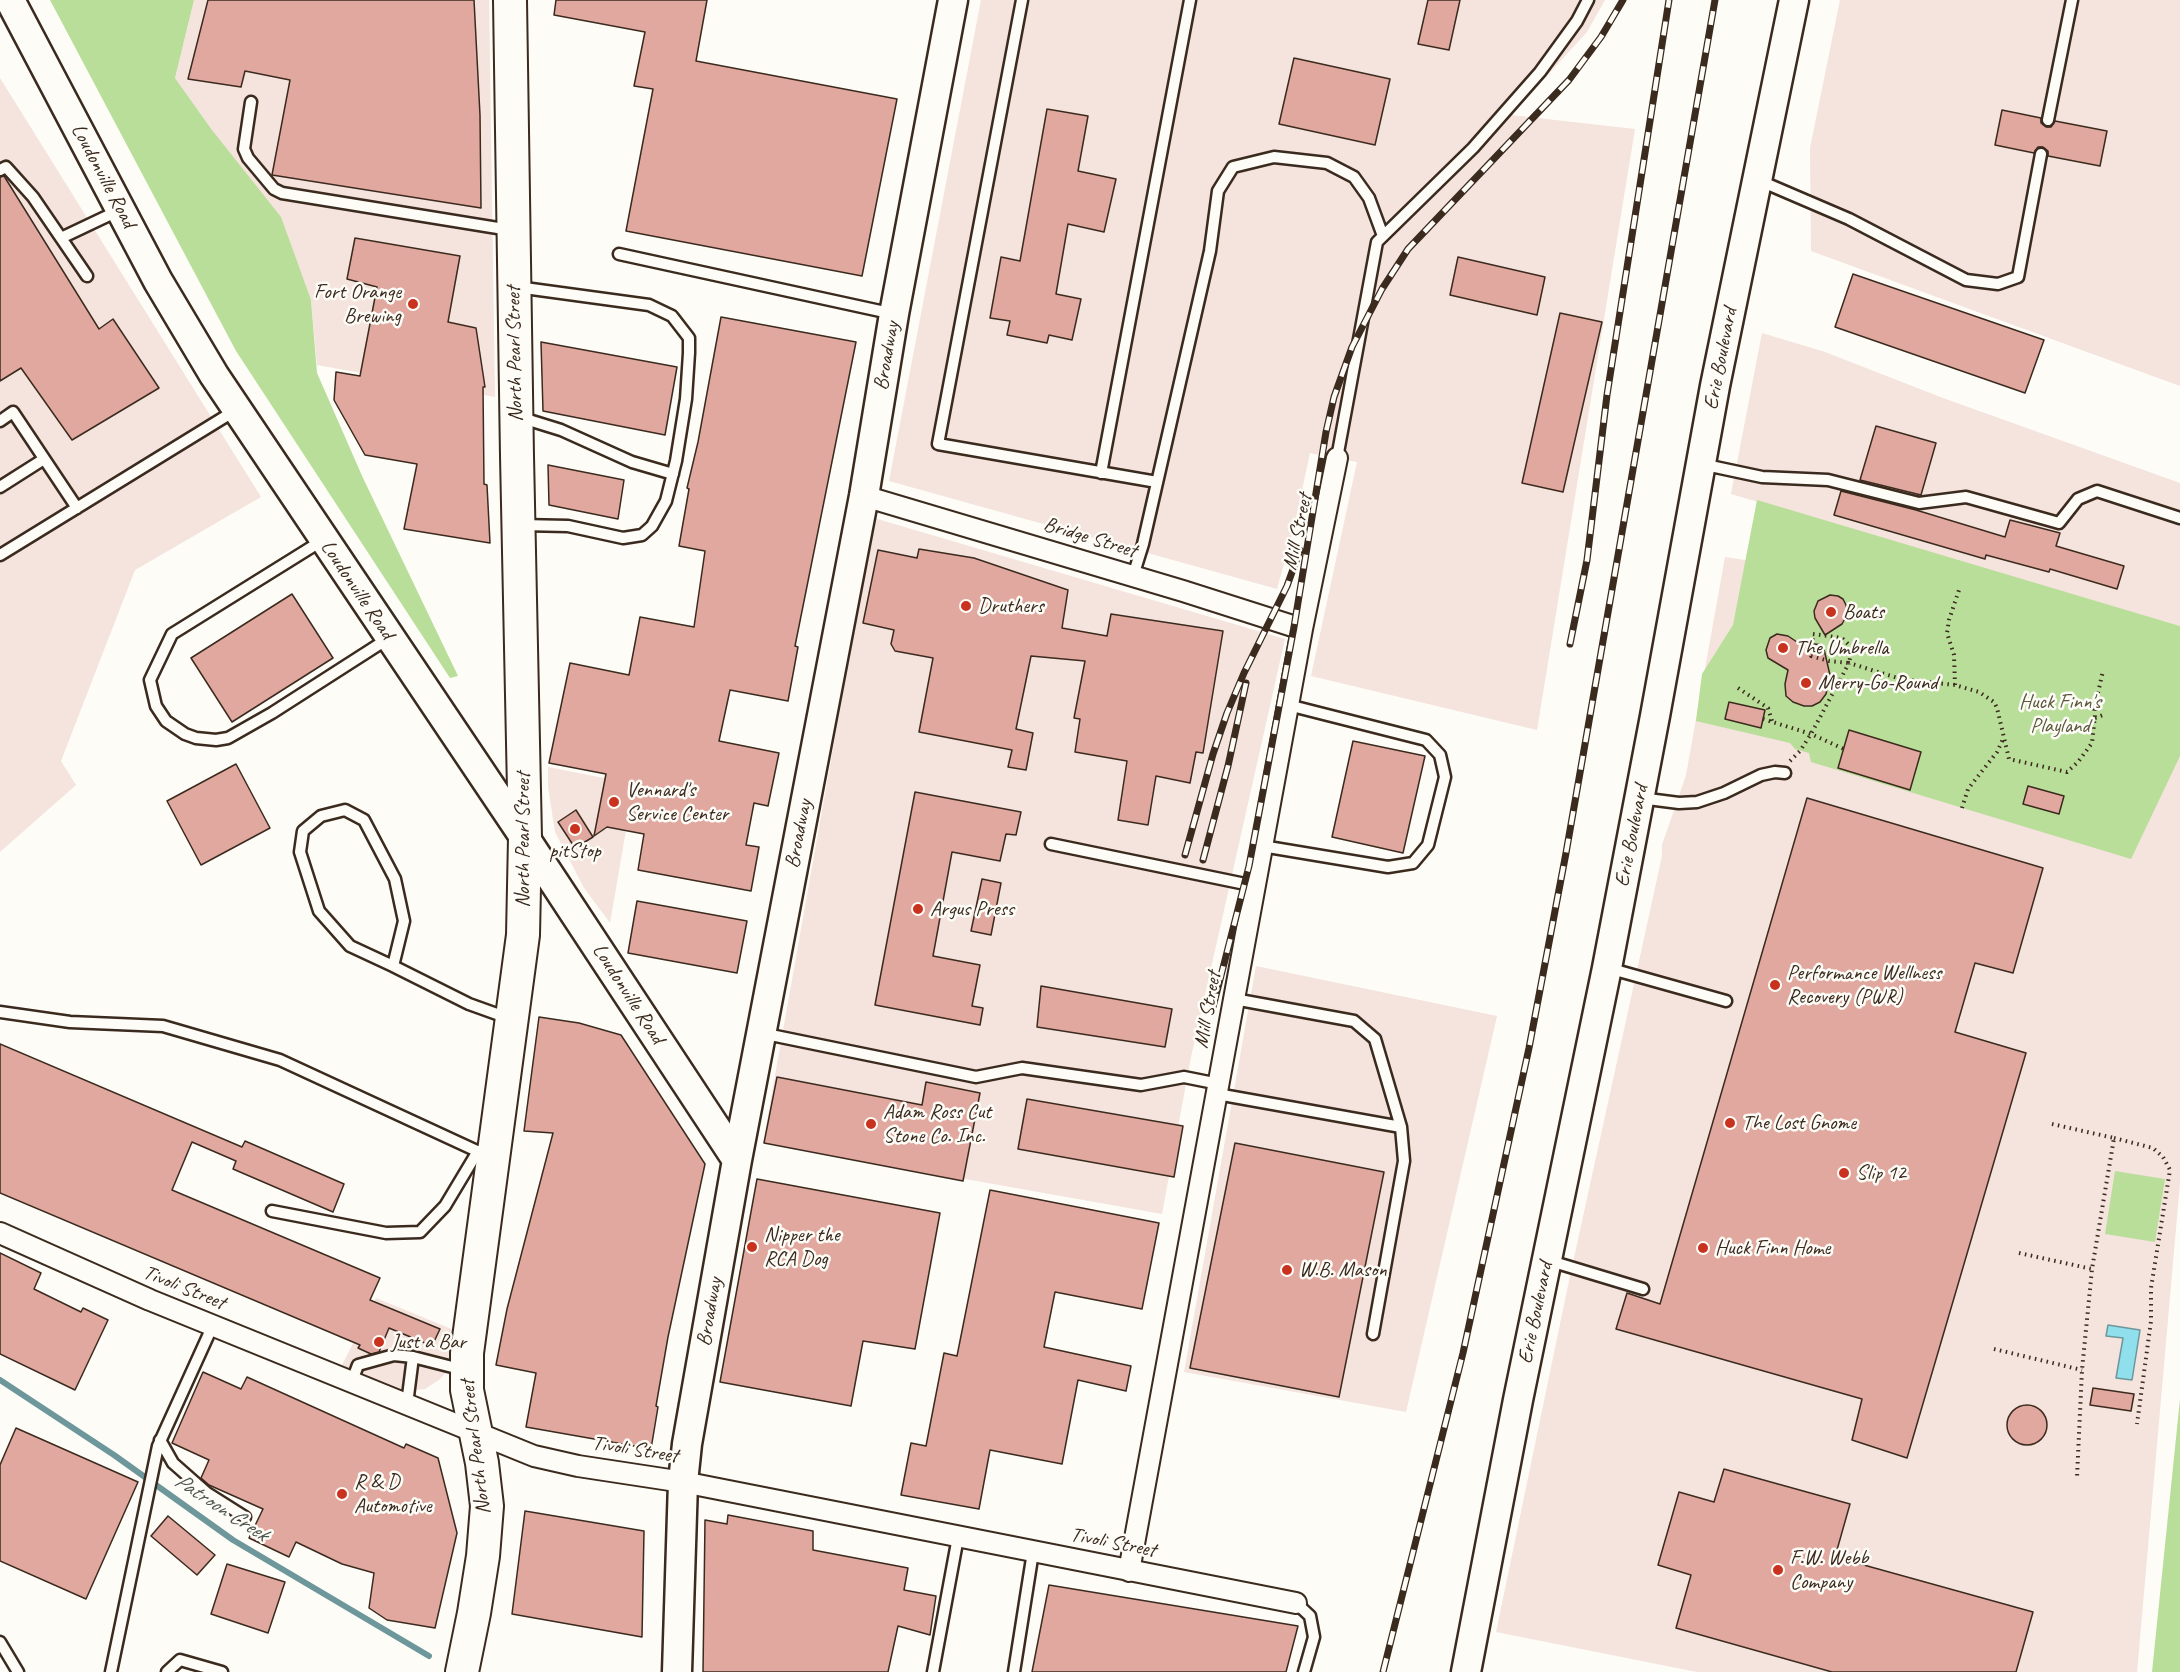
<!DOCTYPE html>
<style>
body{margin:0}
canvas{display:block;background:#fdfcf7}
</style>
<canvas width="2180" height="1672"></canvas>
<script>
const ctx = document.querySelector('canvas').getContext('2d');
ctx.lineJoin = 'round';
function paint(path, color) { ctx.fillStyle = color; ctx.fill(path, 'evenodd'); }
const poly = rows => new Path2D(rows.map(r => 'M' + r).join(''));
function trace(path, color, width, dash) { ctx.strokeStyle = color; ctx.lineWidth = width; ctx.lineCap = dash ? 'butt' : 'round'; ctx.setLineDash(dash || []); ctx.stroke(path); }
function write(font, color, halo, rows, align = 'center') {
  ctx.font = font + ' Caveat,sans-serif'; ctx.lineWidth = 5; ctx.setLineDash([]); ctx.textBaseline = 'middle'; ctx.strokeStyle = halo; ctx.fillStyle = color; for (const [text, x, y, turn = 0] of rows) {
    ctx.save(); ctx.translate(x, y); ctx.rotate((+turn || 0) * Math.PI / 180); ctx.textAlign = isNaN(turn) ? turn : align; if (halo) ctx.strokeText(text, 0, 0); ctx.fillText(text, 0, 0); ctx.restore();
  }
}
paint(poly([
 [194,0,489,0,495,397,317,365,311,300,212,130,175,78],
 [981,0,1605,0,1587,32,1511,115,1635,129,1537,730,1311,676,1357,462,1310,453,1294,527,1277,589,889,481],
 [1840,0,2180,0,2180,386,1811,251,1810,148],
 [0,78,261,497,135,570,61,761,76,785,0,852],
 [1762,333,1825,352,1943,398,2180,483,2180,626,1731,494],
 [874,518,1285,639,1191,1057,1162,1214,763,1143],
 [1725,557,1745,560,2180,684,2180,1183,2137,1672,1697,1672,1496,1632,1570,1276,1662,856,1662,845,1686,775],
 [548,767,634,784,610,923,584,888,555,832,548,787],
 [1256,966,1497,1016,1406,1412,1184,1372],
 [376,1298,454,1330,448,1370,439,1380,425,1389,393,1392,342,1365]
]), '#f5e3dd');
paint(poly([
 [50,0,194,0,175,78,212,130,281,217,311,300,317,373,363,478,458,676,450,678,236,351],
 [1757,500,2180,626,2180,756,2131,859,1811,762,1809,753,1795,749,1790,743,1696,721,1702,674,1733,625],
 [2115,1171,2165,1179,2155,1242,2105,1234],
 [2180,1399,2180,1672,2152,1672]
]), '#b9de99');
const water = poly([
 [2108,1325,2140,1330,2132,1380,2116,1378,2123,1338,2106,1336,2108,1325]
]);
paint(water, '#8fdfec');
trace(water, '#6d979a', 1.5);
trace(poly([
 [0,1380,114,1455,233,1540,429,1656]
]), '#6d979a', 6);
const building = poly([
 [208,0,474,0,480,115,481,208,272,175,290,80,245,71,241,87,188,79,208,0],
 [556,0,707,0,696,61,897,99,862,276,626,231,653,89,634,86,645,32,554,15,556,0],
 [1428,0,1460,0,1449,50,1418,44,1428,0],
 [1294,58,1390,79,1375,145,1279,124,1294,58],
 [1047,109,1088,116,1078,171,1116,179,1104,232,1068,224,1056,294,1081,299,1072,340,1049,335,1047,343,1007,335,1010,321,990,318,1001,257,1020,261,1047,109],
 [2002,110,2041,118,2041,123,2046,127,2051,127,2055,121,2107,131,2100,166,2048,156,2048,151,2043,147,2038,147,2034,153,1995,145,2002,110],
 [4,176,99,329,113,319,159,388,72,440,21,368,0,381,0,177,4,176],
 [355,238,460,256,448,322,476,328,485,387,483,387,484,484,487,485,490,543,404,529,417,464,365,455,334,400,336,372,360,376,377,287,347,279,355,238],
 [1458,257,1545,277,1537,315,1450,295,1458,257],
 [1853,274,2044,340,2025,393,1835,327,1853,274],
 [1560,313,1602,322,1563,492,1522,483,1560,313],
 [721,317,856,342,795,646,798,647,788,701,730,690,719,741,779,753,768,806,754,803,746,845,759,847,751,891,638,870,644,834,607,827,594,836,606,774,549,763,570,663,629,675,640,617,694,627,705,551,679,546,689,489,687,488,698,442,721,317],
 [541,342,677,367,665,435,543,411,541,342],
 [1876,426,1936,443,1921,495,1860,480,1876,426],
 [548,465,624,480,618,519,549,505,548,465],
 [1841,491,1916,510,2005,537,2010,520,2060,533,2056,546,2124,566,2117,589,2050,569,2049,572,1986,555,1985,559,1834,515,1841,491],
 [919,549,974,558,1068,590,1062,628,1107,636,1111,614,1223,631,1203,753,1196,752,1190,783,1156,776,1148,825,1118,820,1127,761,1075,752,1080,719,1074,718,1085,661,1031,656,1016,729,1033,733,1026,770,1008,767,1012,750,919,732,933,658,895,651,891,644,894,630,863,623,878,550,917,558,919,549],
 [292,594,333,658,232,722,191,658,292,594],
 [1830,595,1838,596,1843,599,1846,605,1848,613,1842,624,1825,635,1815,618,1814,611,1818,601,1830,595],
 [1777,634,1788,636,1797,642,1823,645,1830,675,1826,694,1820,702,1812,706,1804,706,1793,702,1786,696,1785,684,1788,670,1768,658,1766,650,1770,638,1777,634],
 [1729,702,1765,710,1761,728,1725,719,1729,702],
 [1849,730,1921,752,1910,790,1838,768,1849,730],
 [1353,741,1425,756,1403,853,1332,837,1353,741],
 [236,764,270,828,201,865,167,801,236,764],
 [2028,786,2064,796,2059,814,2023,804,2028,786],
 [915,792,1021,812,1016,835,1006,834,1000,861,952,852,933,956,980,965,972,1006,983,1008,980,1025,875,1005,915,792],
 [1807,798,2043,868,2013,973,1975,963,1955,1032,2026,1053,1907,1458,1852,1440,1862,1399,1616,1329,1627,1293,1660,1304,1807,798],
 [576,810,593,837,575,848,558,822,576,810],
 [982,879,1001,883,991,935,971,931,982,879],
 [637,901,747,921,737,973,628,953,637,901],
 [1041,986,1172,1009,1165,1047,1037,1027,1041,986],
 [539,1017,579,1023,621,1035,705,1164,668,1337,656,1406,658,1407,651,1449,526,1427,536,1373,496,1365,507,1309,553,1133,524,1131,539,1017],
 [0,1044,242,1147,245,1141,344,1184,333,1212,233,1169,236,1161,192,1142,172,1190,380,1278,370,1300,440,1329,432,1346,389,1328,379,1352,371,1354,358,1348,360,1345,0,1193,0,1044],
 [777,1077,922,1105,926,1082,980,1093,963,1181,764,1143,777,1077],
 [1027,1099,1183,1126,1174,1177,1018,1149,1027,1099],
 [1235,1143,1384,1172,1339,1397,1190,1368,1235,1143],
 [757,1179,940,1213,915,1349,863,1341,851,1406,720,1382,757,1179],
 [990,1190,1159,1223,1142,1309,1055,1292,1044,1347,1131,1366,1126,1391,1078,1380,1062,1464,990,1450,979,1509,901,1495,911,1443,926,1446,944,1353,957,1356,990,1190],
 [0,1253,41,1273,34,1289,81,1312,83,1308,108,1320,75,1390,0,1354,0,1253],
 [203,1372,241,1389,247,1377,404,1448,406,1444,438,1458,457,1533,435,1628,387,1620,369,1608,374,1573,342,1564,296,1542,289,1557,249,1538,263,1509,209,1485,201,1478,209,1460,172,1443,203,1372],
 [2093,1388,2134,1394,2131,1411,2090,1405,2093,1388],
 '2007 1425a20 20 0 1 1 40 0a20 20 0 1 1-40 0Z',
 [16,1428,138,1482,86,1599,0,1561,0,1465,16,1428],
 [1724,1469,1850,1504,1835,1557,2033,1612,2016,1672,1832,1672,1676,1628,1691,1575,1658,1565,1679,1492,1714,1502,1724,1469],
 [525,1511,644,1531,642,1637,512,1614,525,1511],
 [728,1515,813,1531,813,1550,908,1568,904,1590,936,1596,930,1635,898,1626,888,1672,703,1672,705,1520,727,1524,728,1515],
 [168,1516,215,1555,197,1575,151,1536,168,1516],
 [227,1564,285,1582,268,1633,211,1614,227,1564],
 [1049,1585,1298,1626,1286,1672,1032,1672,1049,1585]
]);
paint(building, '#e1a89f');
trace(building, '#3b2a1e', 1.5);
const lane = poly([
 [1022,0,938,444,1157,482],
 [251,102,244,149,248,158,274,189,282,193,510,230],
 [2048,120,2072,0],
 [0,170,6,167,33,197,87,276],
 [1758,180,1849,219,1966,280,1998,284,2018,277,2041,154],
 [61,238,120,210],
 [619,254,894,314],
 [517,287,649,305,672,316,689,338,689,353,686,399,676,461,666,501,652,526,642,535,623,538,568,526,521,525],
 [519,417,561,430,632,462,673,474],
 [0,421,13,412,77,508],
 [1337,458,1377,242,1473,148,1540,72,1577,21,1588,0],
 [1701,464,1762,477,1828,480,1919,503,1966,497,2059,523,2078,499,2097,491,2180,518],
 [1101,473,1190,0],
 [0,487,44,459],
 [323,540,172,634,150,680,156,706,166,721,185,734,196,738,216,740,228,738,272,713,389,638],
 [0,555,236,410],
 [1133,576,1143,544,1210,251,1218,191,1233,167,1274,157,1327,163,1354,177,1369,198,1383,236],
 [1640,798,1679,803,1697,802,1724,793,1761,775,1775,772,1785,773],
 [1051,844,1255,886],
 [1262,846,1388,867,1413,863,1428,845,1445,777,1440,755,1426,740,1288,705],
 [393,966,404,921,395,879,364,820,345,810,321,816,303,831,300,852,319,911,350,946,393,966,469,1004,508,1018],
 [1608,968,1726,1001],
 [1234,999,1354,1021,1375,1039,1401,1127,1404,1161,1373,1334],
 [0,1012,70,1022,163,1026,280,1060,490,1157],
 [761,1033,976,1077,1022,1068,1141,1085,1184,1077,1219,1084],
 [1217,1094,1401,1127],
 [272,1211,386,1233,420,1232,445,1206,478,1151],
 [1547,1260,1643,1289],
 [352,1381,358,1365,394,1355,413,1357,464,1370],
 [407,1404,413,1357],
 [160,1440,173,1463,207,1493,245,1517],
 [1296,1603,1310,1616,1314,1637,1304,1672],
 [0,1642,18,1672],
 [111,1672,158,1446,213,1325],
 [167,1672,180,1660,222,1672],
 [933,1672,958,1537],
 [1014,1672,1033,1552]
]);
const street = poly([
 [864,496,1183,591,1302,629],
 [0,1233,150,1300,534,1456,578,1466,683,1482,1296,1603],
 [1129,1571,1302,629,1337,458]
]);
const secondary = poly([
 [10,0,158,281,214,375,525,838,737,1160],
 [677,1672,683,1482,687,1444,737,1160,864,496,894,314,953,0],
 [1466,1672,1518,1400,1607,968,1655,716,1715,386,1794,0]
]);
const primary = poly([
 [462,1672,474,1613,483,1556,487,1506,482,1463,467,1390,467,1353,523,935,525,838,517,456,510,0]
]);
trace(lane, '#3b2a1e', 15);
trace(street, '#3b2a1e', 24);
trace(secondary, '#3b2a1e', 33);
trace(primary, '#3b2a1e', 36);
trace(poly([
 [1813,634,1842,638,1852,648,1849,663,1829,661,1811,656,1813,634],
 [1876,684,1879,672],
 [1955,685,1954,655,1947,633,1949,620,1959,590],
 [1738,688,1768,708,1772,721],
 [2089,704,2095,710],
 [2095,718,2106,714],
 [1763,719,1811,734,1844,749],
 [1790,761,1800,751,1811,734,1849,663,1901,679,1955,685,1979,692,1994,702,1997,708,2009,759,2067,772,2078,762,2092,743,2097,697,2103,671],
 [1962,808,1968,789,1997,752,2004,737],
 [2052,1124,2114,1138,2092,1269,2082,1370,2077,1477],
 [2114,1138,2153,1148,2163,1157,2170,1170,2151,1288,2151,1321,2137,1424],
 [2019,1253,2092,1269],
 [1994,1349,2082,1370]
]), '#3b2a1e', 4, [1.5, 4.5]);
trace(lane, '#fdfcf7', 10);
trace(street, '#fdfcf7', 20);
trace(secondary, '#fdfcf7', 28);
trace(primary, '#fdfcf7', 32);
const rail = poly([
 [1570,644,1587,560,1607,395,1669,0],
 [1185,855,1213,754,1227,713,1244,673,1287,586,1300,550],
 [1203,860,1228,766,1246,683],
 [1213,1007,1249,866,1294,627,1326,432,1334,397,1352,347,1382,289,1408,249,1569,80,1601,37,1623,0],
 [1383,1672,1463,1353,1529,1048,1566,853,1715,0]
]);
trace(rail, '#3b2a1e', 7);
trace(rail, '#fdfcf7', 4.5, [14]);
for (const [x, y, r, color] of [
 [413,304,6,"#c8321e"],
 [966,606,6,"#c8321e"],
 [1831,612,6,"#c8321e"],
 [1783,648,6,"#c8321e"],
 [1806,683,6,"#c8321e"],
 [614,802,6,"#c8321e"],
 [575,829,6,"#c8321e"],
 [918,909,6,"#c8321e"],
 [1775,985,6,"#c8321e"],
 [1730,1123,6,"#c8321e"],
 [871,1124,6,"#c8321e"],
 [1844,1173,6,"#c8321e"],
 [752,1247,6,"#c8321e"],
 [1703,1248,6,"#c8321e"],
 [1287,1270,6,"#c8321e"],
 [379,1342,6,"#c8321e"],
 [342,1494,6,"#c8321e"],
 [1778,1570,6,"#c8321e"]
]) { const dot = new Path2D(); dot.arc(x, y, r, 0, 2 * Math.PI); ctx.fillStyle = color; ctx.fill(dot); trace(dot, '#fdfcf7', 2); }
write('21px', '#3b2a1e', '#fdfcf7', [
 ["Loudonville Road",103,176,62],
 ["North Pearl Street",515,354,-91],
 ["Broadway",887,356,-80],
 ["Erie Boulevard",1721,359,-79],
 ["Mill Street",1298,532,-78],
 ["Bridge Street",1090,538,17],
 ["Loudonville Road",357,590,56],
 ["Broadway",799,834,-79],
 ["Erie Boulevard",1632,836,-79],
 ["North Pearl Street",523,840,-90],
 ["Loudonville Road",628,994,57],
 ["Mill Street",1208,1010,-80],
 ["Tivoli Street",184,1288,22],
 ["Broadway",710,1312,-80],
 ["Erie Boulevard",1536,1313,-78],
 ["North Pearl Street",476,1447,-97],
 ["Tivoli Street",635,1450,9],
 ["Tivoli Street",1113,1543,11]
]);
write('21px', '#3b2a1e', '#fdfcf7', [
 ["Fort Orange",401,292,"right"],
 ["Brewing",401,316,"right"],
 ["Druthers",978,606],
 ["Boats",1843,612],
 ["The Umbrella",1795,648],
 ["Merry-Go-Round",1818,683],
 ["Vennard's",626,790],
 ["Service Center",626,814],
 ["pitStop",575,851,"center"],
 ["Argus Press",930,909],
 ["Performance Wellness",1787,973],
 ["Recovery (PWR)",1787,997],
 ["Adam Ross Cut",883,1112],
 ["Stone Co. Inc.",883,1136],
 ["The Lost Gnome",1742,1123],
 ["Slip 12",1856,1173],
 ["Nipper the",764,1235],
 ["RCA Dog",764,1259],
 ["Huck Finn Home",1715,1248],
 ["W.B. Mason",1299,1270],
 ["Just a Bar",391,1342],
 ["R & D",354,1482],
 ["Automotive",354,1506],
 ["F.W. Webb",1790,1558],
 ["Company",1790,1582]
], 'left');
write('21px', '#5a573d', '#fdfcf7', [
 ["Huck Finn's",2060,702],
 ["Playland",2060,726]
]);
write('italic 22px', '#505752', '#fdfcf7', [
 ["Patroon Creek",221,1508,33]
]);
</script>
